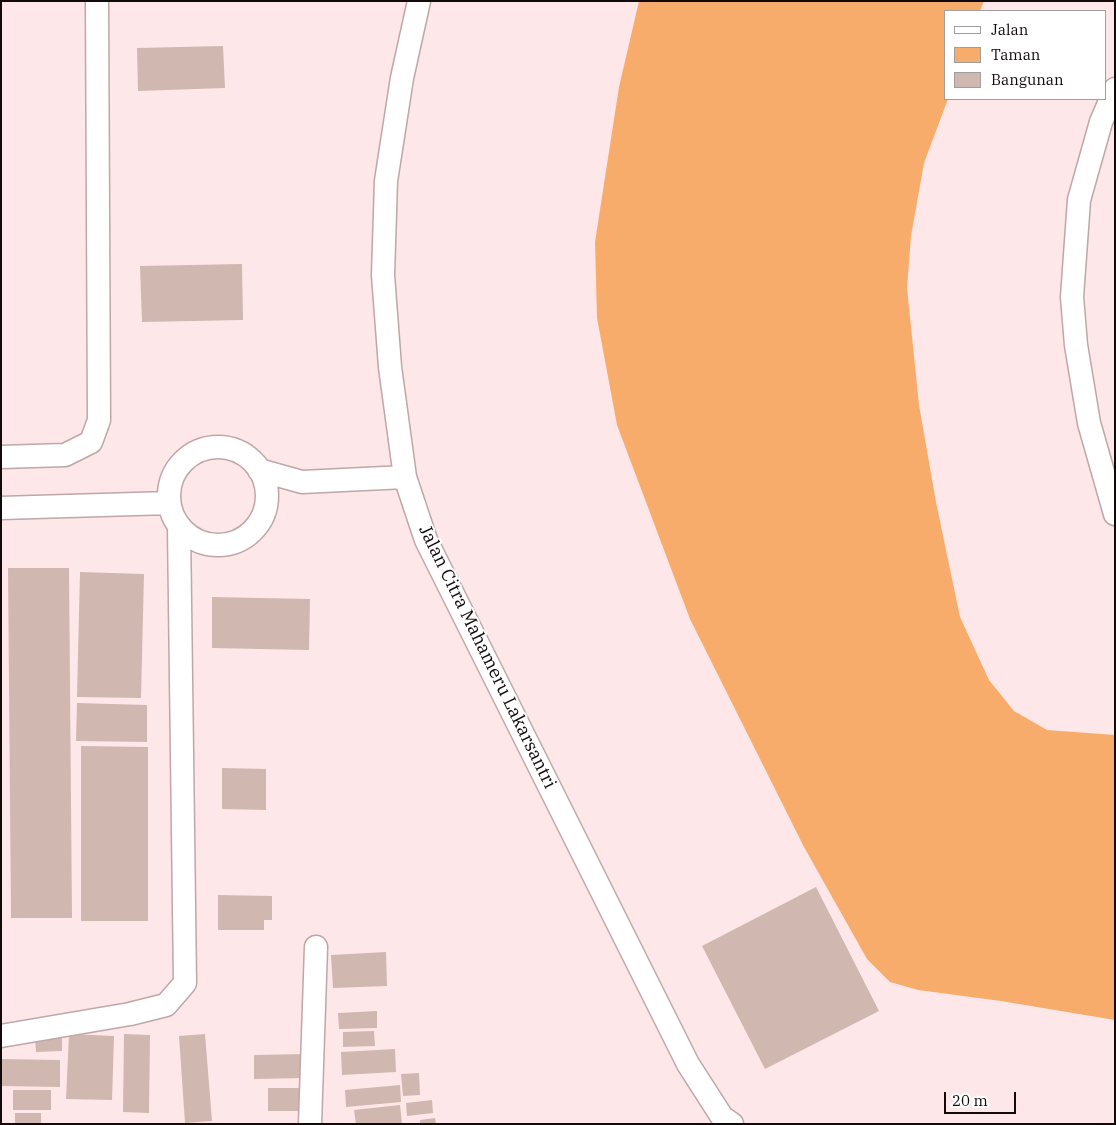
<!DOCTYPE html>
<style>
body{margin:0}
#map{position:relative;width:1116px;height:1125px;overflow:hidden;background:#fee7e8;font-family:"IBM Plex Serif",serif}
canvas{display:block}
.frame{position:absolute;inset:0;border:2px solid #11090a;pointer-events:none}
.legend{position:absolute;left:944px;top:10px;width:162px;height:90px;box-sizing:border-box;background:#fff;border:1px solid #a09d9d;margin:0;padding:6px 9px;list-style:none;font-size:15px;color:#11090a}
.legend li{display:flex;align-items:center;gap:10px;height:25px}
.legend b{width:25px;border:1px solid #a09d9d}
.scale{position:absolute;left:944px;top:1092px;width:72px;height:22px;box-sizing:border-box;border:2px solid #11090a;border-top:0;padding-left:6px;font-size:15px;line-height:18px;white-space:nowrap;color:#11090a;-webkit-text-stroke:4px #fff;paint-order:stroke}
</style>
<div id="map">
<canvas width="1116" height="1125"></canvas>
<div class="frame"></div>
<ul class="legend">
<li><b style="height:6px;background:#fff"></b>Jalan</li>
<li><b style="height:14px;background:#f8ac6c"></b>Taman</li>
<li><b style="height:14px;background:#d0b7b0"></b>Bangunan</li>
</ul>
<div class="scale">20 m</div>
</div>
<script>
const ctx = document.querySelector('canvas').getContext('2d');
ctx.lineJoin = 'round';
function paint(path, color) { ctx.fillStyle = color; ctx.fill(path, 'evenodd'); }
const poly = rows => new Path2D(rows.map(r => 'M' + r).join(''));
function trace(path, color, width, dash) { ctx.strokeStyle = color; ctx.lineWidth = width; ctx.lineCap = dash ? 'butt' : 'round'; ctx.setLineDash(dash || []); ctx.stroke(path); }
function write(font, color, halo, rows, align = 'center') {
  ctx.font = font + ' "IBM Plex Serif",serif'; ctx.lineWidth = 4; ctx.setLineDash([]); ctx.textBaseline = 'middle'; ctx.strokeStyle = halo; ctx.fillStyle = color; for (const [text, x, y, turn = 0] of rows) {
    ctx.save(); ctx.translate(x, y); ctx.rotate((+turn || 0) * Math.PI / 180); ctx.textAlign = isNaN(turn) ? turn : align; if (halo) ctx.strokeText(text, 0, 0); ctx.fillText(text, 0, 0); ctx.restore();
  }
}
paint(poly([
 [639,1,984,1,980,11,945,11,945,99,948,99,924,163,911,236,907,288,919,405,936,502,960,617,989,680,1014,711,1047,730,1115,735,1115,1020,1001,1001,918,990,890,982,867,959,804,847,690,619,617,425,597,318,595,242,619,87]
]), '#f8ac6c');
paint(poly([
 [223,46,225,88,138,91,137,48],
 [242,264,243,320,142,322,140,266],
 [8,568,69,568,72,918,11,918],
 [80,572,144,574,141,698,77,697],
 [212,597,310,599,309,650,212,648],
 [77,703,147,705,147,742,76,741],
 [81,746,148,747,148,921,81,921],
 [222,768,266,769,266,810,222,809],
 [816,887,879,1011,765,1069,702,946],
 [218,895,272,896,272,920,264,920,264,930,218,930],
 [386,952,387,986,333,988,331,955],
 [377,1011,377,1028,339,1029,338,1013],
 [374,1031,375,1046,343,1047,343,1032],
 [69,1034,114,1036,112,1100,66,1099],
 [124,1034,150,1035,149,1113,123,1112],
 [205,1034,212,1121,185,1123,179,1036],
 [62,1037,62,1051,36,1052,35,1038],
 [395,1049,396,1072,342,1075,341,1052],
 [307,1054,307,1078,254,1079,254,1055],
 [1,1059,60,1060,60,1087,1,1086],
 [419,1073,420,1095,403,1096,401,1074],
 [400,1085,401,1102,346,1107,345,1090],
 [268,1088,301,1088,301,1111,268,1111],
 [13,1090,51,1090,51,1110,13,1110],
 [432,1100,433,1113,407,1116,406,1103],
 [400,1105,402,1124,356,1124,354,1110],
 [15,1113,41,1113,41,1124,15,1124],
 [435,1118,436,1124,420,1124,420,1120]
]), '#d0b7b0');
const minor = poly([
 [419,1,402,78,386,181,383,275,390,367,405,477,426,540,688,1064,722,1117,732,1124],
 [1115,89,1101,122,1079,200,1072,297,1076,345,1089,423,1115,514],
 '169 496a49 49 0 1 1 98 0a49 49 0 1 1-98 0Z',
 [1,457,65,455,91,442,99,420,97,1],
 [259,470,302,482,405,477],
 [1,508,169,503],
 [1,1036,130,1014,166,1005,185,983,179,526],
 [310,1124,316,947]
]);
trace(minor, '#c0a6a7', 25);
trace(minor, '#fff', 22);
write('18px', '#11090a', '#fff', [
 ["Jalan Citra Mahameru Lakarsantri",487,657,64]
]);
</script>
